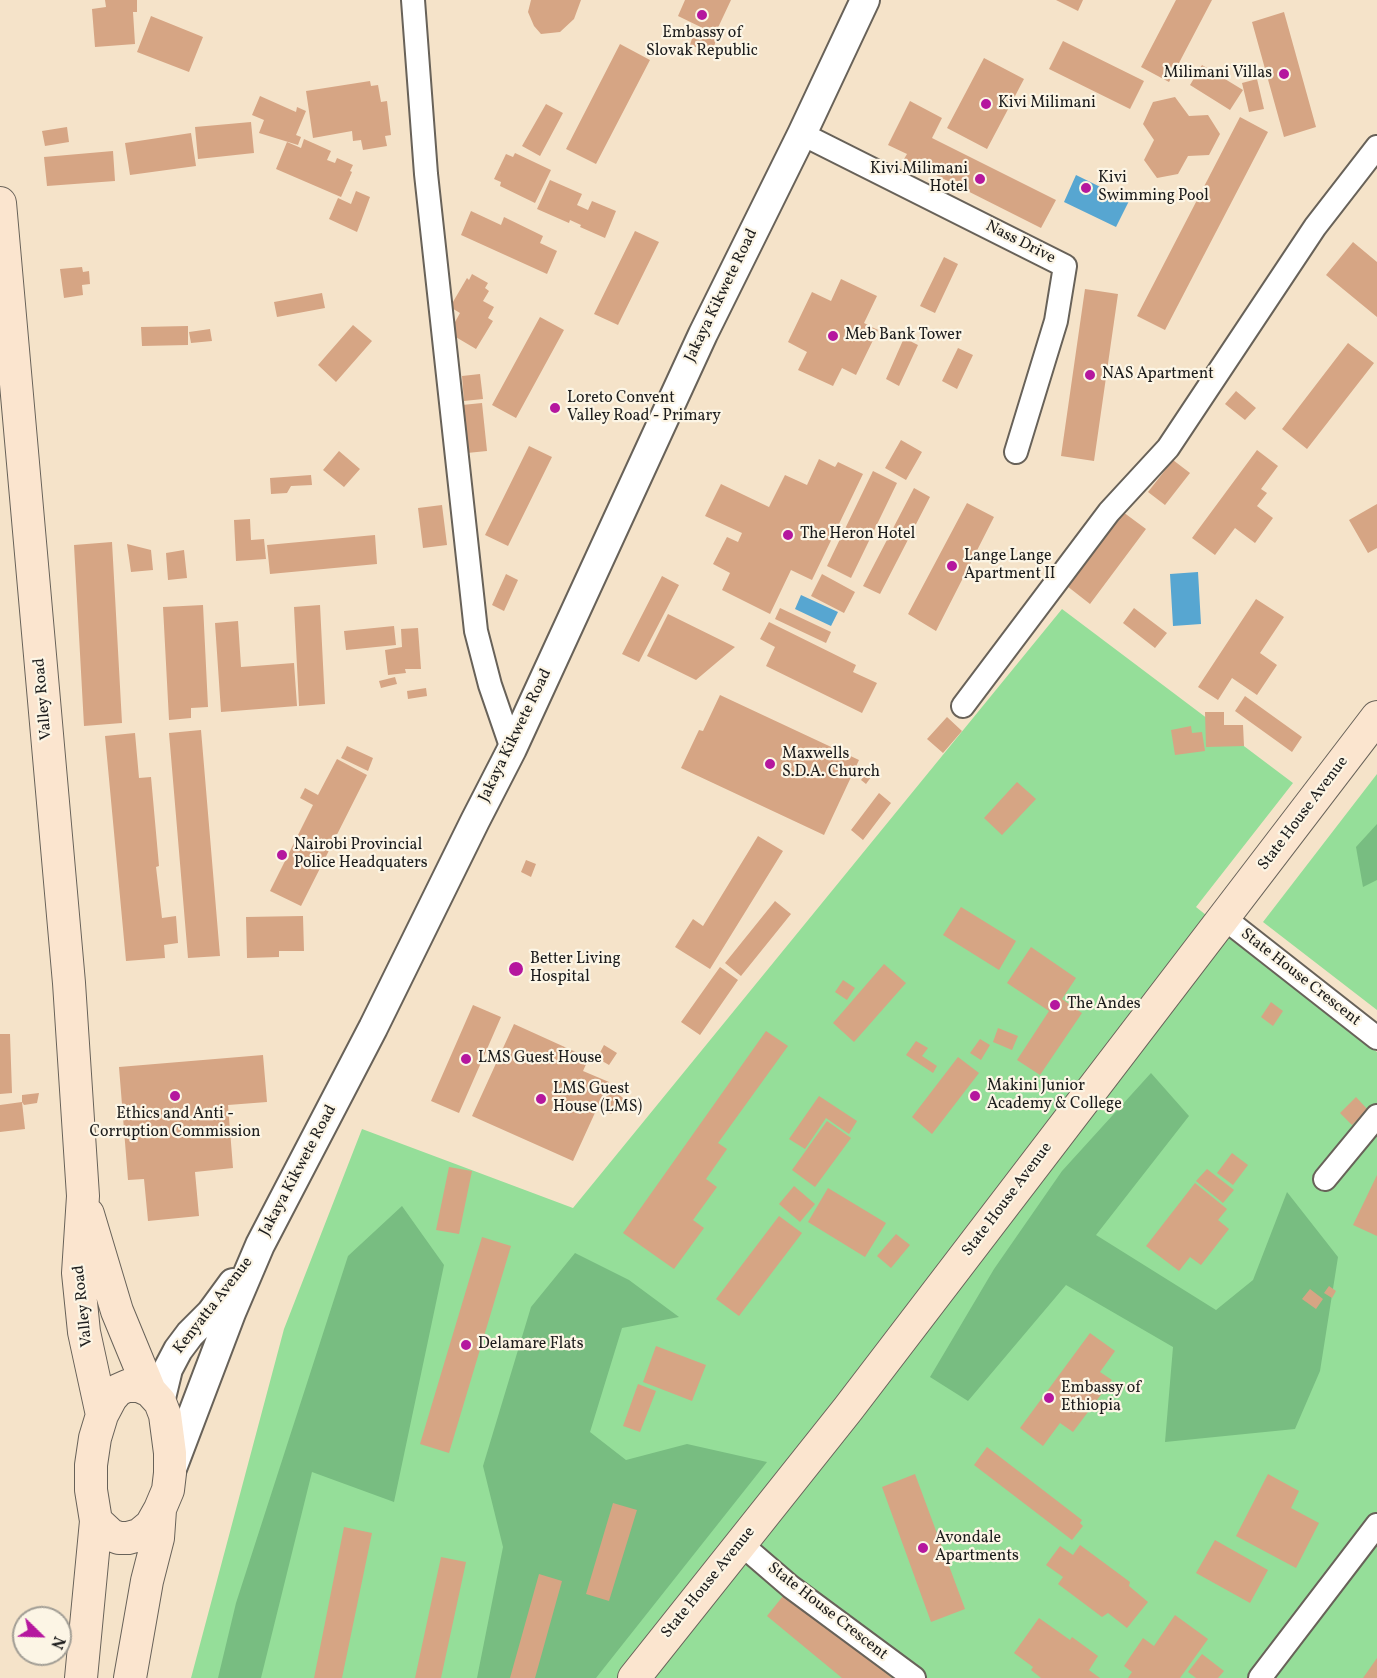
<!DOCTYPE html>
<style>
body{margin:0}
#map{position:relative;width:1377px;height:1678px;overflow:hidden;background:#f5e3c9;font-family:Vollkorn,serif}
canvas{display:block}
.north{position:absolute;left:12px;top:1606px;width:60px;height:60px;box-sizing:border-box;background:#fcf5e5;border:2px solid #a29e95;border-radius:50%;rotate:113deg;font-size:16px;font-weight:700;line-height:24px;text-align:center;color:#1c1c1c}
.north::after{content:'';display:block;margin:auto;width:21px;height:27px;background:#b5179e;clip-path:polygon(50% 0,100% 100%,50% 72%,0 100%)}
</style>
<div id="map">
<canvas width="1377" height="1678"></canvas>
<div class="north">N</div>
</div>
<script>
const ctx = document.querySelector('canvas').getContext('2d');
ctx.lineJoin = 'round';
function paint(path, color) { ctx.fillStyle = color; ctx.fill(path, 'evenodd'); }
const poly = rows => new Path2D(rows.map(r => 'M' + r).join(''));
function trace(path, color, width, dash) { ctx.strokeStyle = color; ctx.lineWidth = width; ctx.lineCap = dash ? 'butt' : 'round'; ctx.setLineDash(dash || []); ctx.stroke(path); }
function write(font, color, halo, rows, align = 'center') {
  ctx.font = font + ' Vollkorn,serif'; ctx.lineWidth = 4.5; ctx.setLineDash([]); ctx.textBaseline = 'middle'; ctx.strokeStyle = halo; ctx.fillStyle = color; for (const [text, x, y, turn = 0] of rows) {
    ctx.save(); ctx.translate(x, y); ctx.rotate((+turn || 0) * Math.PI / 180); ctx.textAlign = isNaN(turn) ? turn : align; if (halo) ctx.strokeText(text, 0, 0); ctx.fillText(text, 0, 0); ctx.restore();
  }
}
paint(poly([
 [1062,609,1293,783,1196,907,1377,1052,1377,1678,191,1678,284,1329,362,1129,573,1208],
 [1377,774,1377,1010,1263,922]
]), '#95de99');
paint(poly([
 [1377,824,1377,880,1363,887,1356,847],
 [1151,1073,1189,1116,1096,1235,1216,1310,1253,1280,1287,1192,1338,1257,1320,1371,1295,1429,1165,1442,1173,1347,1066,1285,968,1401,930,1377,994,1269,1062,1171],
 [402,1206,444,1265,394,1502,312,1472,261,1678,218,1678,236,1603,348,1256],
 [575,1253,629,1280,679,1317,622,1328,590,1432,626,1460,687,1444,767,1462,596,1678,477,1678,503,1547,483,1466,531,1307]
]), '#78bd81');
paint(poly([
 [1076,175,1129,201,1116,227,1064,202],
 [1198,572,1201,624,1173,626,1170,574],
 [801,595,838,612,831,626,795,609]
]), '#57a6d1');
paint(poly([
 [105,0,137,0,137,12,133,12,135,44,95,47,92,9,106,7],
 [531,0,581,0,574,19,560,32,541,34,534,26,528,12],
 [685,0,731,0,715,34,678,16],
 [1056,0,1083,0,1078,11],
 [1176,0,1212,0,1169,82,1141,67],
 [1284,12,1316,127,1284,137,1252,22],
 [151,16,203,37,189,72,137,52],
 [694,32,716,40,712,53,690,45],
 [1063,41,1144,81,1130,109,1049,69],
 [620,44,650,60,596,164,566,149],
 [984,58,1024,79,987,149,947,128],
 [1202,65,1243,90,1230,110,1190,85],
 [1257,79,1264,109,1249,112,1242,83],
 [370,81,371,86,378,85,381,102,387,101,391,135,385,136,387,146,363,150,361,140,353,141,352,131,313,138,306,91],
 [260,96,296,112,297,107,306,111,296,135,301,137,298,145,259,133,264,120,252,115],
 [1175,97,1189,116,1208,115,1220,134,1209,155,1188,156,1178,174,1157,178,1144,160,1154,140,1143,124,1153,102],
 [910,101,942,118,932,138,1056,200,1041,228,904,159,907,154,888,145],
 [546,104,563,113,540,156,522,146],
 [1240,117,1268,132,1165,330,1137,316],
 [251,122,254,153,198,159,195,127],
 [67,127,69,142,45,146,42,131],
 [191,133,196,166,130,175,125,143],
 [304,139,331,151,327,160,335,163,337,158,353,165,350,171,352,172,341,197,276,169,287,142,301,148],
 [113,151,115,181,47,186,44,157],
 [515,153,551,170,535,203,500,186,501,182,494,179,506,154,513,157],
 [550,180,582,194,577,205,588,210,592,201,616,211,605,238,580,227,581,225,570,220,569,223,537,209],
 [356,191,370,197,357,232,329,219,338,198,351,204],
 [471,211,501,225,504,217,543,236,540,243,557,251,547,274,461,235],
 [635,231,659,242,618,325,594,314],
 [1353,242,1377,262,1377,317,1326,275],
 [944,257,958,264,935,313,920,306],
 [82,267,83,272,89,271,90,284,82,285,83,295,64,298,60,269],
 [472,274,488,283,485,288,489,291,483,301,494,307,488,318,493,321,476,349,449,333,460,313,450,307,467,278,469,280],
 [841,279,877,296,864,323,878,330,856,375,842,368,833,386,798,370,807,352,788,342,812,292,831,301],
 [1085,289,1118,294,1094,461,1061,456],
 [322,293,325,308,277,317,274,302],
 [540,317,564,330,516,418,492,405],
 [353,325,372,341,336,382,318,365],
 [188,326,188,345,142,346,141,327],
 [210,329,212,341,191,343,189,332],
 [904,338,918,345,899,386,886,379],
 [1348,343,1374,363,1307,449,1282,429],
 [958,348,973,355,957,389,942,381],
 [480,374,483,399,464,401,462,376],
 [1236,391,1256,408,1245,420,1225,404],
 [482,403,487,451,467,453,462,405],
 [901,440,922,452,906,480,885,468],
 [529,446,552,457,508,546,485,535],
 [1257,450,1278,466,1261,489,1267,493,1257,506,1273,518,1255,543,1235,528,1215,555,1192,538],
 [339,451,360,469,344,487,323,470],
 [819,459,835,467,838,462,863,474,812,580,791,570,770,614,722,590,730,573,713,564,727,537,738,542,742,533,705,516,721,484,769,507,785,475,807,485],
 [1173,460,1190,473,1165,505,1148,492],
 [873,471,897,483,851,578,827,566],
 [311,475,312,485,291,486,287,493,271,494,270,478],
 [914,488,930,497,880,594,863,586],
 [967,503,994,517,936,631,908,614],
 [1377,504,1377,548,1368,553,1349,520],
 [442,505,447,545,423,548,418,508],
 [1123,512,1146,529,1090,604,1067,586],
 [250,519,251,540,264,539,266,559,236,561,234,520],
 [375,535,377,564,270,574,267,545],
 [112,542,122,723,84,726,74,545],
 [127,544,151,550,153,570,131,572],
 [184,550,187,578,168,580,166,553],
 [506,574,518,580,504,611,492,605],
 [822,574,855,592,844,613,811,596],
 [662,576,679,585,639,662,622,654],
 [1256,599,1284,617,1260,653,1277,665,1257,695,1232,678,1218,700,1198,687],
 [203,605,208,707,191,708,191,718,169,720,163,607],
 [320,605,325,704,299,706,294,607],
 [780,608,831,632,826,643,775,619],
 [1134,608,1167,633,1155,648,1123,623],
 [668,614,735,647,696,680,647,656],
 [238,621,241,667,294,663,297,706,221,712,215,623],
 [769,622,856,665,853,672,877,683,862,713,766,666,775,647,760,639],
 [394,626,396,645,346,650,344,631],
 [418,628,421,669,405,669,406,673,388,675,385,650,402,647,401,629],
 [395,677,397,684,381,688,379,681],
 [426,688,427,696,408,699,407,691],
 [720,695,859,760,824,835,681,768,699,730,703,731],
 [1245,696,1302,737,1292,752,1235,711],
 [1205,712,1224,712,1224,725,1243,725,1244,746,1206,747],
 [947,717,962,731,943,753,927,739],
 [1191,726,1192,733,1202,732,1205,751,1175,755,1171,730],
 [201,730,220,956,188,958,169,733],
 [135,733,139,778,151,777,159,866,156,867,162,918,176,916,178,943,164,945,165,958,126,961,105,736],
 [347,746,373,758,368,771,341,758],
 [337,759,367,775,301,906,270,891,313,805,300,798,305,788,318,795],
 [869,769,874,773,866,784,861,780],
 [1017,782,1036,799,1002,835,984,818],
 [879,793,891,803,863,840,851,830],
 [758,836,783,851,710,969,675,947,693,919,703,926],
 [526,860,536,864,531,877,521,872],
 [775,901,791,914,741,976,725,963],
 [961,907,1016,941,999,970,943,935],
 [303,916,304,951,279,951,279,957,247,958,246,917],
 [1031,947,1076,978,1062,999,1082,1013,1040,1075,1017,1060,1049,1011,1007,983],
 [884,964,906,983,854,1042,833,1023],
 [720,967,738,980,700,1035,681,1022],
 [843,980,855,988,847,1000,835,992],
 [1271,1002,1283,1011,1273,1026,1261,1017],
 [473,1005,501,1017,459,1113,431,1101],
 [514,1024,589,1058,583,1071,609,1082,573,1161,472,1116],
 [998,1028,1018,1036,1012,1050,993,1042],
 [766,1031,788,1046,718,1143,727,1149,706,1179,717,1187,693,1220,704,1228,674,1269,623,1233],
 [0,1034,10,1034,12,1093,0,1094],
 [980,1039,990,1045,981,1060,970,1053],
 [916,1041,928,1048,922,1056,937,1066,933,1073,906,1055],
 [604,1045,617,1053,609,1065,597,1058],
 [263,1055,267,1102,228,1105,233,1168,195,1172,199,1216,148,1221,144,1179,128,1180,119,1067],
 [958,1057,979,1073,932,1134,912,1117],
 [611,1087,625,1100,611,1114,600,1109],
 [39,1093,37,1103,24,1105,22,1102,22,1095],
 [819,1096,857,1121,849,1134,826,1118,805,1149,789,1139],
 [1356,1097,1368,1110,1352,1125,1340,1113],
 [22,1102,25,1129,0,1132,0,1105],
 [827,1121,851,1138,815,1187,792,1170],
 [1232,1153,1248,1165,1233,1185,1217,1173],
 [449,1167,472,1171,459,1234,436,1230],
 [1207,1169,1234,1190,1223,1203,1196,1181],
 [1377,1175,1377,1236,1353,1225],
 [1195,1183,1227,1209,1218,1220,1229,1229,1201,1265,1190,1257,1179,1271,1146,1246],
 [794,1186,815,1204,800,1222,779,1204],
 [828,1188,886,1223,865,1257,808,1222],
 [779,1216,802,1233,739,1316,716,1299],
 [896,1234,910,1245,891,1268,877,1256],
 [482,1237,511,1246,449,1453,420,1444],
 [1329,1286,1336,1291,1332,1298,1324,1293],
 [1310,1289,1323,1299,1316,1309,1302,1299],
 [1090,1333,1115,1351,1100,1372,1112,1380,1073,1432,1060,1423,1043,1446,1020,1428],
 [656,1346,706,1365,692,1401,643,1382],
 [638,1384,656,1391,640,1432,623,1426],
 [987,1447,1082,1520,1080,1523,1083,1526,1072,1540,974,1465],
 [915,1474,965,1609,931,1622,882,1487],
 [1268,1474,1299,1491,1291,1508,1319,1523,1296,1568,1236,1536],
 [613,1503,637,1510,609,1601,586,1594],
 [344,1527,372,1533,342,1678,314,1678],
 [1215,1540,1268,1570,1250,1603,1196,1573],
 [1080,1545,1130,1582,1129,1586,1148,1602,1127,1628,1108,1613,1102,1617,1058,1584,1063,1577,1046,1565,1060,1546,1073,1555],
 [441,1557,466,1562,441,1678,415,1678],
 [539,1574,562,1581,535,1678,510,1678],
 [787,1591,892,1678,842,1678,767,1616],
 [1175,1615,1208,1639,1180,1678,1128,1678,1132,1672,1124,1666,1143,1638,1154,1646],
 [1039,1618,1070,1640,1072,1637,1098,1656,1089,1670,1100,1678,1041,1678,1031,1670,1033,1667,1014,1653],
 [1202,1654,1224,1671,1218,1678,1196,1678,1188,1672],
 [1377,1658,1377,1678,1363,1678]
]), '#d6a584');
const minor = poly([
 [413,0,426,174,476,631,490,685,512,749],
 [802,134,1065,266,1056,321,1016,452],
 [963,706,1109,512,1168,448,1315,227,1377,147],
 [1224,918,1377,1038],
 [1325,1179,1377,1116],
 [741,1544,791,1587,914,1678],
 [1260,1678,1377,1525]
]);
const tertiary = poly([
 [160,1402,168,1369,178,1350,190,1334,211,1313,233,1283],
 [171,1471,231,1313,260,1245,373,1028,475,821,512,749,703,334,802,134,865,0]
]);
const secondary = poly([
 [0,203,69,983,83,1196,78,1273,84,1332,102,1415],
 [88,1214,117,1311,150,1391],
 [81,1678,96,1521,91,1490,91,1465,95,1438,102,1415,111,1398,118,1390,127,1386,139,1386,150,1391,160,1402,165,1415,170,1453,170,1473,168,1490,160,1509,151,1525,139,1535,128,1538,119,1538,111,1535,96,1521],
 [130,1678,147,1581,158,1538,160,1510],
 [634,1678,848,1409,1377,717]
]);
trace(minor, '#686259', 26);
trace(tertiary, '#686259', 32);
trace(secondary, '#686259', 34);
trace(minor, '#fff', 22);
trace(tertiary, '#fff', 28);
trace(secondary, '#fbe5cf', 32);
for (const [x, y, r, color] of [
 [702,15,6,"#b5179e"],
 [1284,74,6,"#b5179e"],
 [986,104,6,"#b5179e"],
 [980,179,6,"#b5179e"],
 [1086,188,6,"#b5179e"],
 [833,336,6,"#b5179e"],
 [1090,375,6,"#b5179e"],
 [555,408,6,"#b5179e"],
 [788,535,6,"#b5179e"],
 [952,566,6,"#b5179e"],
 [770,764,6,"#b5179e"],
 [282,855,6,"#b5179e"],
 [516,969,8,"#b5179e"],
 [1055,1005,6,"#b5179e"],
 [466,1059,6,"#b5179e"],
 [175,1096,6,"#b5179e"],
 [975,1096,6,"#b5179e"],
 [541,1099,6,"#b5179e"],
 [466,1345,6,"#b5179e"],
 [1049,1398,6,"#b5179e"],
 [923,1548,6,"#b5179e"]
]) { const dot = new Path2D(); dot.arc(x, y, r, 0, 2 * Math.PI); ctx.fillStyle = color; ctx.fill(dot); trace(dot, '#fcf5e5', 2); }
write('16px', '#1c1c1c', '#fcf5e5', [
 ["Embassy of",702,34,"center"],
 ["Slovak Republic",702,52,"center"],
 ["Milimani Villas",1272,74,"right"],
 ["Kivi Milimani",998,104],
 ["Kivi Milimani",968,170,"right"],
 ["Hotel",968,188,"right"],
 ["Kivi",1098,179],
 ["Swimming Pool",1098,197],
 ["Meb Bank Tower",845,336],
 ["NAS Apartment",1102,375],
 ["Loreto Convent",567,399],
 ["Valley Road - Primary",567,417],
 ["The Heron Hotel",800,535],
 ["Lange Lange",964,557],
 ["Apartment II",964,575],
 ["Maxwells",782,755],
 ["S.D.A. Church",782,773],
 ["Nairobi Provincial",294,846],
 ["Police Headquaters",294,864],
 ["Better Living",530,960],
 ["Hospital",530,978],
 ["The Andes",1067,1005],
 ["LMS Guest House",478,1059],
 ["Makini Junior",987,1087],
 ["Academy & College",987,1105],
 ["LMS Guest",553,1090],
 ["House (LMS)",553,1108],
 ["Ethics and Anti -",175,1115,"center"],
 ["Corruption Commission",175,1133,"center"],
 ["Delamare Flats",478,1345],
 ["Embassy of",1061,1389],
 ["Ethiopia",1061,1407],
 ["Avondale",935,1539],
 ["Apartments",935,1557]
], 'left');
write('16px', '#1c1c1c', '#fcf5e5', [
 ["Nass Drive",1020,243,27],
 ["Jakaya Kikwete Road",722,296,-64],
 ["Valley Road",44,699,-95],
 ["Jakaya Kikwete Road",516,736,-64],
 ["State House Avenue",1304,814,-53],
 ["State House Crescent",1300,978,38],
 ["Jakaya Kikwete Road",299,1171,-62],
 ["State House Avenue",1008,1200,-53],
 ["Valley Road",84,1306,-96],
 ["Kenyatta Avenue",214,1306,-52],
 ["State House Avenue",709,1583,-51],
 ["State House Crescent",827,1612,38]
]);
</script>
